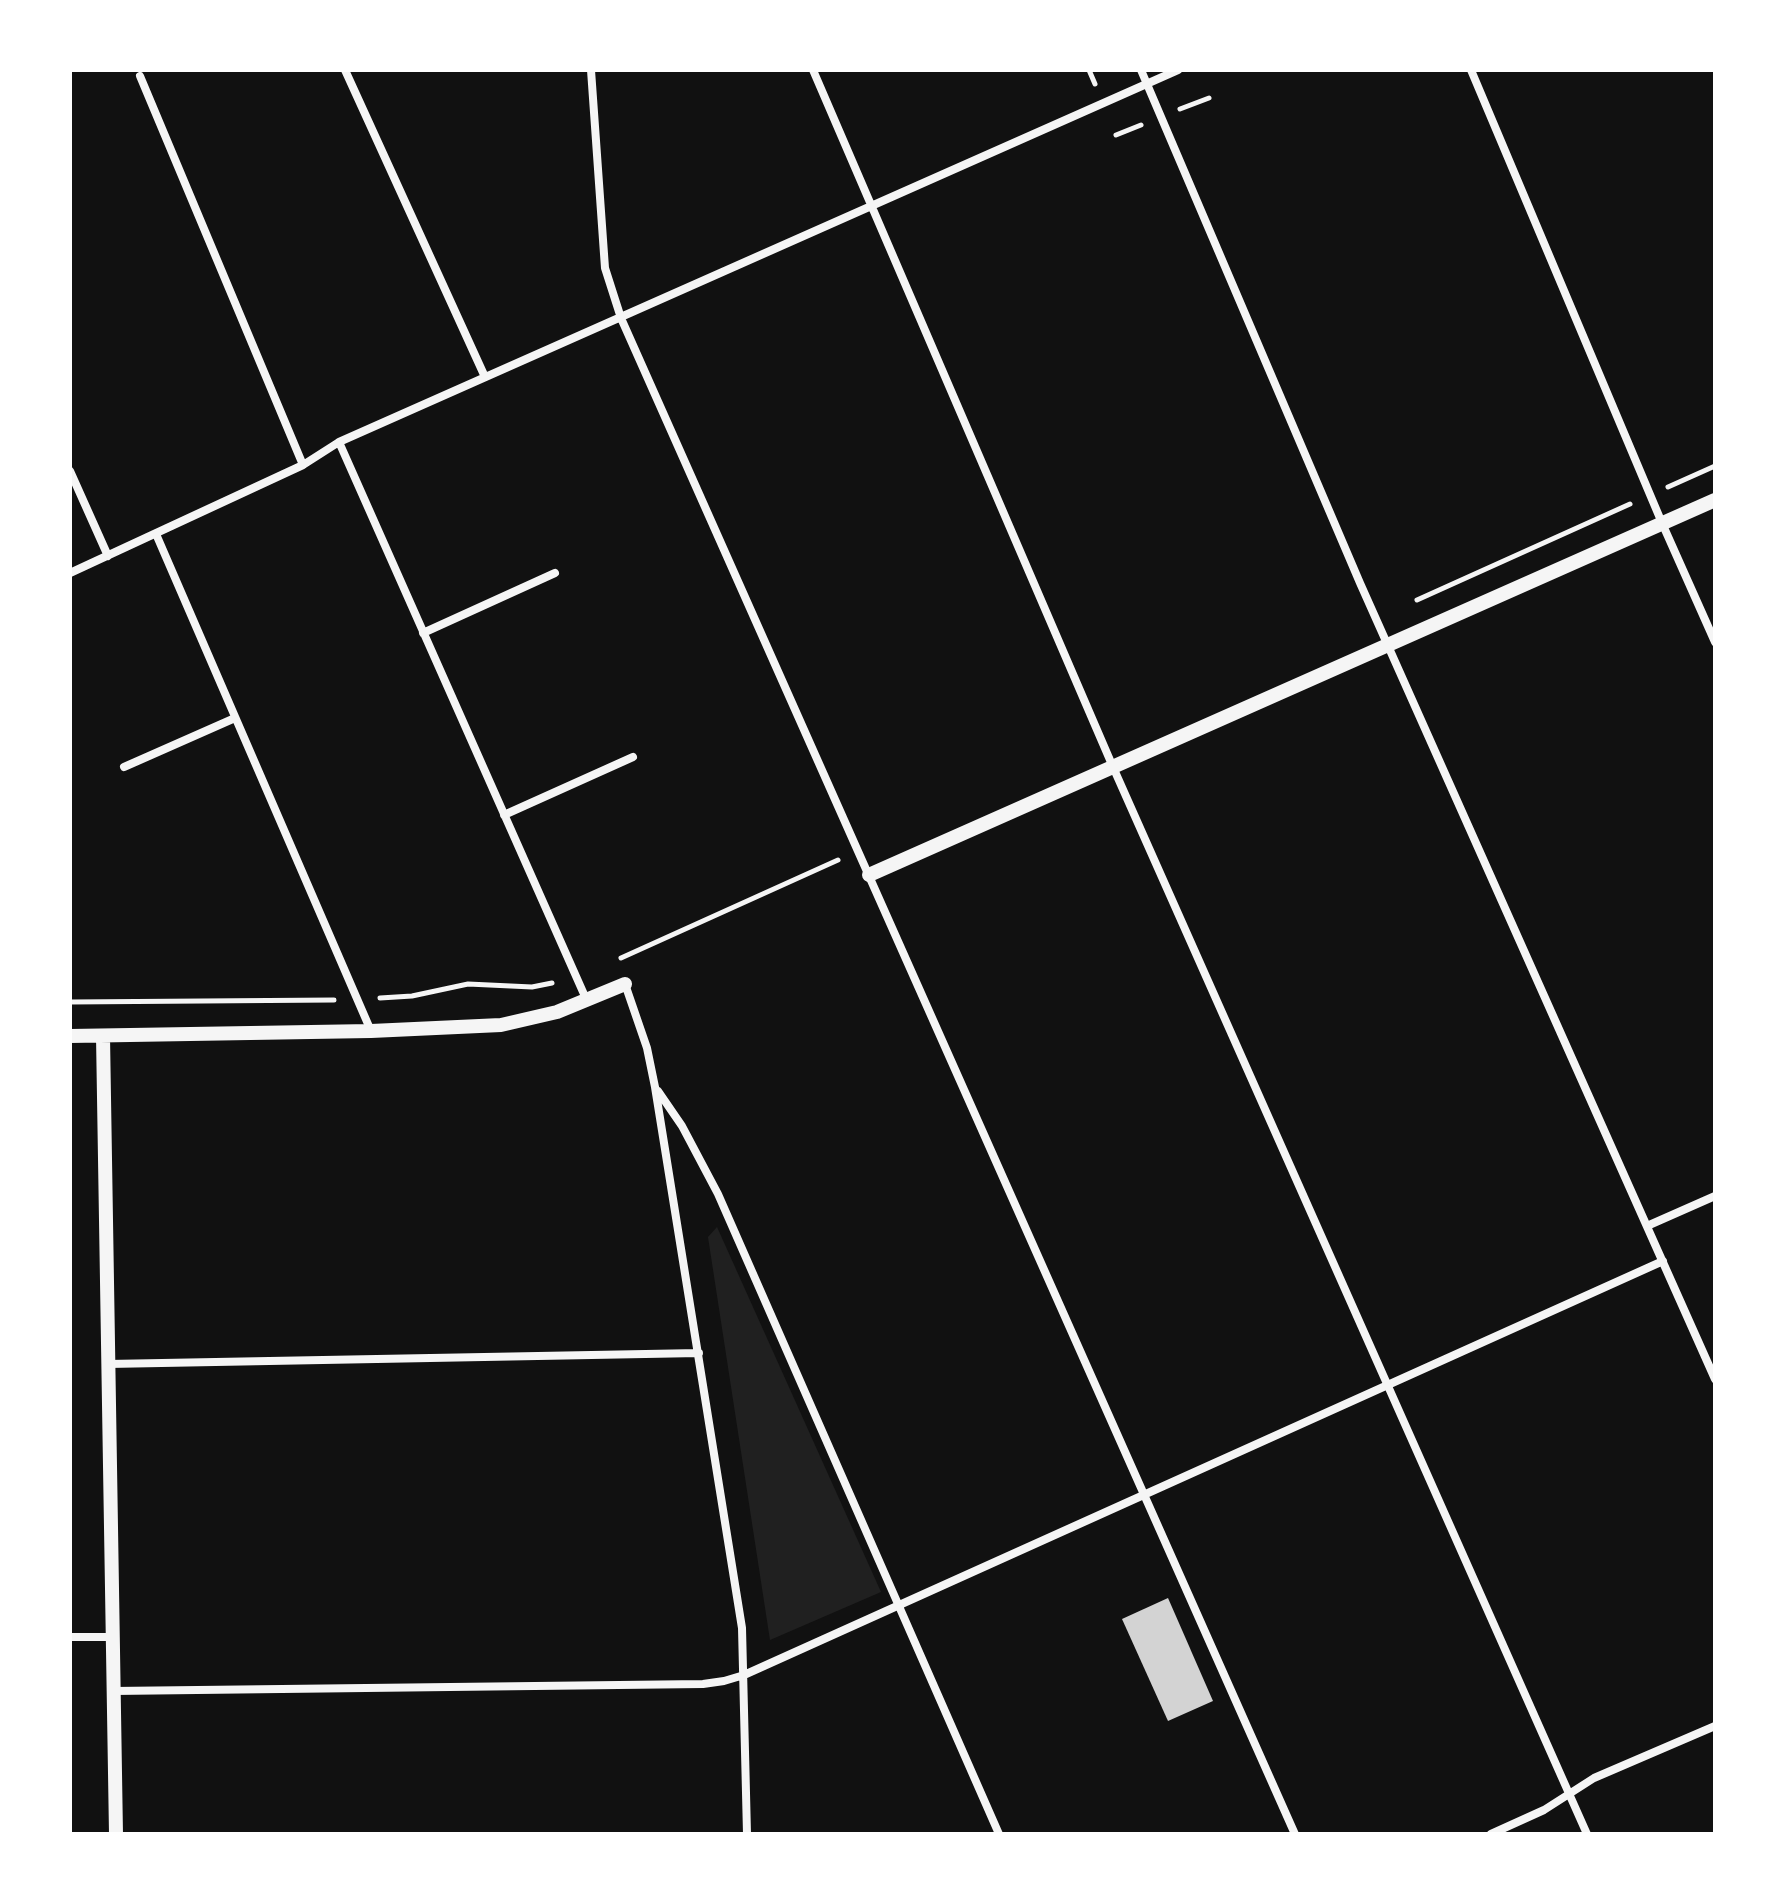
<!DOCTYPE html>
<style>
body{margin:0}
#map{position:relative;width:1785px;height:1904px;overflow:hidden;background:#111;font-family:"Alegreya Sans",sans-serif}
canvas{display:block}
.frame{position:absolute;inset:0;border:72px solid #fff;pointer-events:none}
</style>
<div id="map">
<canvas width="1785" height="1904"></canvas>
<div class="frame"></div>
</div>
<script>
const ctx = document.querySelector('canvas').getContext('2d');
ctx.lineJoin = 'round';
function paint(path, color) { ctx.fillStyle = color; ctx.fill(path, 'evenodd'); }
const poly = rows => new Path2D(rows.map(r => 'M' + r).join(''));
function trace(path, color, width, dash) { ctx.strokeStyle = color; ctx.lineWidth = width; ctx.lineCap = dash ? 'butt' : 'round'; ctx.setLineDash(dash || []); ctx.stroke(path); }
paint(poly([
 [717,1227,881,1592,770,1640,708,1237]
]), '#202020');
paint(poly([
 [1168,1598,1213,1701,1168,1721,1122,1619]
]), '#d3d3d3');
trace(poly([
 [1089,70,1095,84],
 [1180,109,1209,98],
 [1116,135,1141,125],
 [1668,487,1715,466],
 [1417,600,1630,504],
 [621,958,838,860],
 [380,998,412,996,468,984,532,987,552,983],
 [70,1002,334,1000]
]), '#f5f5f5', 5);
trace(poly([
 [345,70,485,377],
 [591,70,605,268,621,318,1295,1834],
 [813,70,1113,767,1587,1834],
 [1141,70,1360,583,1715,1379],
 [1471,70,1662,523,1715,642],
 [140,76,303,465],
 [339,442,587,1001],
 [70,471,108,556],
 [156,534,371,1031],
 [70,573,303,465,339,442,1178,70],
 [423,633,555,573],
 [124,767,235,718],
 [504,815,633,757],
 [625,984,647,1048,655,1087,742,1628,747,1834],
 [658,1091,682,1126,718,1194,999,1834],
 [1647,1226,1715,1196],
 [108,1364,699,1353],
 [70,1637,113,1637],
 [113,1691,703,1684,724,1681,744,1675,1663,1261],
 [1491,1834,1544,1810,1594,1778,1715,1726]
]), '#f5f5f5', 8);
trace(poly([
 [869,875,1715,500],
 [70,1036,371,1031,501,1025,557,1012,625,984],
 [103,1036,116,1834]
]), '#f5f5f5', 14);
</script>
